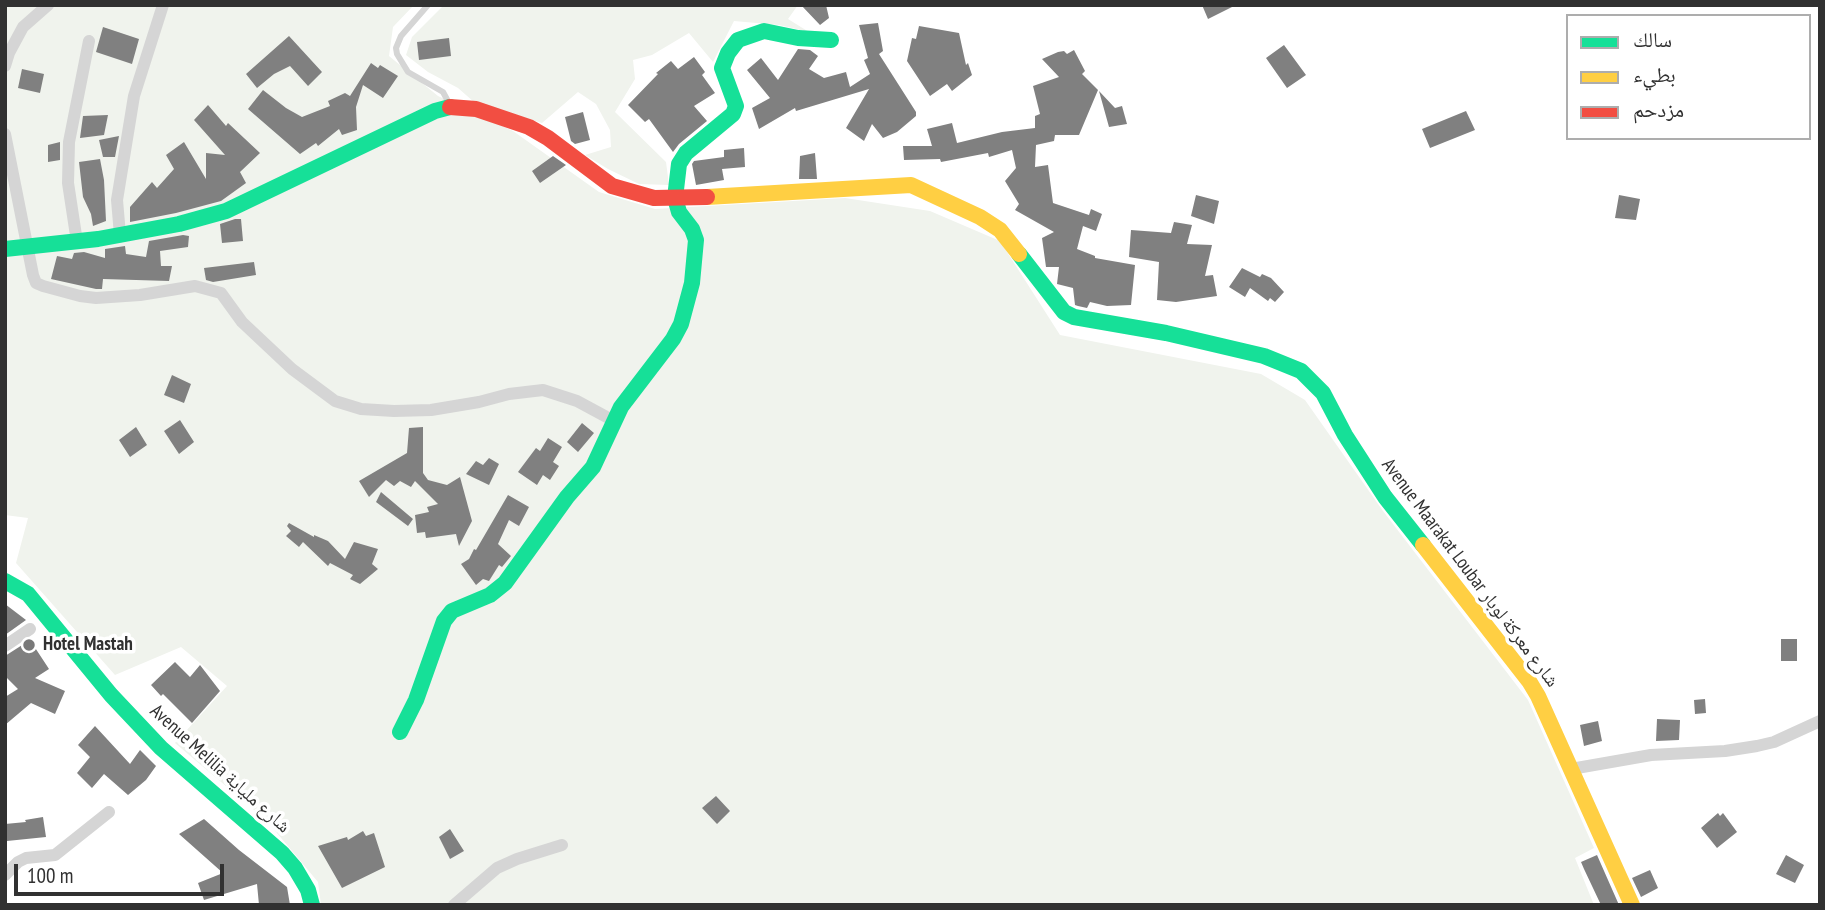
<!DOCTYPE html>
<meta charset="utf-8">
<style>
body{margin:0}
#map{position:relative;width:1825px;height:910px;overflow:hidden;background:#fff;font-family:"PT Sans Narrow","Noto Naskh Arabic",sans-serif}
canvas{display:block}
.frame{position:absolute;inset:0;border:7px solid #313131;pointer-events:none}
.legend{position:absolute;left:1566px;top:14px;width:245px;height:126px;box-sizing:border-box;background:#fff;border:2px solid #adadad;margin:0;padding:9px 12px;list-style:none;font-size:21px;color:#313131}
.legend li{display:flex;align-items:center;gap:14px;height:35px}
.legend b{width:35px;border:2px solid #adadad}
.scale{position:absolute;left:14px;top:864px;width:210px;height:32px;box-sizing:border-box;border:4px solid #313131;border-top:0;padding-left:9px;font-size:21px;line-height:24px;white-space:nowrap;color:#313131;-webkit-text-stroke:5px #fff;paint-order:stroke}
</style>
<div id="map">
<canvas width="1825" height="910"></canvas>
<div class="frame"></div>
<ul class="legend">
<li><b style="height:9px;background:#16e098"></b>سالك</li>
<li><b style="height:9px;background:#ffcf43"></b>بطيء</li>
<li><b style="height:9px;background:#f24e42"></b>مزدحم</li>
</ul>
<div class="scale">100 m</div>
</div>
<script>
const ctx = document.querySelector('canvas').getContext('2d');
ctx.lineJoin = 'round';
function paint(path, color) { ctx.fillStyle = color; ctx.fill(path, 'evenodd'); }
const poly = rows => new Path2D(rows.map(r => 'M' + r).join(''));
function trace(path, color, width, dash) { ctx.strokeStyle = color; ctx.lineWidth = width; ctx.lineCap = dash ? 'butt' : 'round'; ctx.setLineDash(dash || []); ctx.stroke(path); }
function write(font, color, halo, rows, align = 'center') {
  ctx.font = font + ' "PT Sans Narrow","Noto Naskh Arabic",sans-serif'; ctx.lineWidth = 7; ctx.setLineDash([]); ctx.textBaseline = 'middle'; ctx.strokeStyle = halo; ctx.fillStyle = color; for (const [text, x, y, turn = 0] of rows) {
    ctx.save(); ctx.translate(x, y); ctx.rotate((+turn || 0) * Math.PI / 180); ctx.textAlign = isNaN(turn) ? turn : align; if (halo) ctx.strokeText(text, 0, 0); ctx.fillText(text, 0, 0); ctx.restore();
  }
}
paint(poly([
 [5,5,414,5,393,27,389,56,438,96,513,131,599,192,655,209,845,198,930,211,1000,241,1060,335,1261,374,1305,400,1383,511,1528,700,1594,848,1575,858,1594,905,321,905,318,882,266,820,175,743,227,686,181,647,115,675,16,563,28,518,5,515],
 [444,5,798,5,788,19,809,32,779,25,734,21,713,62,689,33,652,55,633,60,635,79,615,112,666,162,669,185,639,184,608,169,585,155,611,147,610,130,596,104,578,92,542,123,474,102,458,88,428,72,406,55,412,37]
]), '#f0f3ed');
paint(poly([
 [801,5,826,5,829,18,820,25],
 [1202,5,1236,5,1208,19],
 [878,23,883,51,879,54,916,112,916,116,897,132,883,138,872,124,864,141,846,128,869,89,796,111,795,108,759,129,752,108,770,98,747,70,761,58,778,80,798,49,810,50,818,56,809,69,824,78,846,72,850,87,870,74,864,60,868,58,859,25],
 [919,26,959,33,966,65,968,63,972,75,952,91,947,84,930,96,907,61,912,38,916,39],
 [103,27,139,39,132,64,96,52],
 [289,36,322,72,308,86,290,66,274,74,257,88,246,74],
 [449,38,451,56,419,60,417,42],
 [1284,45,1306,75,1287,88,1266,58],
 [1074,50,1085,71,1082,74,1098,90,1079,135,1055,135,1054,141,1036,145,1035,167,1048,165,1053,203,1089,215,1091,209,1102,214,1096,231,1083,226,1077,249,1095,256,1095,258,1135,265,1131,305,1107,306,1090,302,1087,308,1078,306,1075,305,1073,288,1057,284,1059,267,1046,267,1042,238,1054,232,1015,210,1019,204,1005,181,1016,168,1012,150,989,157,988,153,941,162,940,159,904,160,903,146,932,146,927,129,952,123,957,143,1002,132,1035,128,1035,116,1040,114,1033,86,1059,77,1042,59,1058,52,1064,51,1067,54],
 [694,57,705,72,702,75,715,93,694,106,707,121,679,144,673,152,649,119,645,122,628,105,658,74,656,73,671,61,678,69],
 [371,63,378,68,380,65,398,76,383,98,363,85,356,107,357,130,342,135,339,129,318,146,316,143,300,154,248,109,263,90,286,108,302,117,330,106,328,101,345,93,350,96],
 [22,69,44,74,40,93,18,88],
 [1099,91,1115,108,1122,106,1127,124,1109,127],
 [208,105,226,126,228,123,260,153,240,172,246,183,221,201,176,213,130,222,130,207,152,182,157,188,174,169,166,155,184,142,206,179,206,153,225,155,194,120],
 [1466,111,1475,130,1430,148,1422,129],
 [583,112,590,140,575,144,571,141,565,117],
 [108,115,104,135,80,138,83,116],
 [119,136,115,157,103,157,99,140],
 [60,142,60,160,48,162,48,145],
 [744,148,745,167,722,169,724,180,696,185,692,164,694,161,724,157,724,150],
 [815,153,817,179,799,179,800,156],
 [553,156,566,165,540,183,532,171],
 [100,159,104,180,106,221,93,226,91,214,83,197,79,162],
 [1196,195,1219,201,1214,224,1191,216],
 [1619,195,1640,199,1636,220,1615,218],
 [235,219,241,219,243,241,222,243,220,224],
 [1174,222,1192,225,1187,244,1212,245,1205,276,1213,275,1217,296,1176,302,1157,300,1159,262,1129,257,1131,230,1171,233],
 [183,235,189,236,188,247,160,251,161,266,172,266,169,281,103,279,102,289,96,289,51,279,57,256,72,259,74,253,84,252,105,258,105,249,125,246,126,254,146,257,149,241],
 [254,262,256,275,213,282,206,280,204,268],
 [1242,268,1260,277,1262,274,1271,278,1284,292,1275,302,1270,298,1268,301,1250,288,1245,297,1229,287],
 [172,375,191,384,184,403,164,395],
 [180,420,194,442,179,454,164,431],
 [582,423,594,433,578,452,567,442],
 [136,427,147,445,130,457,119,440],
 [423,427,423,473,428,480,447,485,460,477,472,521,459,546,456,534,426,538,425,532,417,533,415,515,429,512,427,507,438,504,415,481,411,487,400,481,394,486,386,480,369,497,359,481,407,453,409,428],
 [548,438,562,447,553,462,559,466,550,480,543,475,537,485,518,472,536,448,540,451],
 [489,458,499,464,489,485,466,474,476,461,483,465],
 [381,492,413,519,408,526,376,502],
 [508,495,529,507,519,526,509,520,498,544,511,556,502,567,499,565,489,581,483,579,476,585,461,564,469,559,474,549,476,550],
 [289,523,314,537,314,535,328,541,345,559,354,542,378,549,372,564,378,569,360,584,350,579,353,575,330,563,328,566,303,542,299,547,286,536,291,531,287,526],
 [5,604,26,620,5,635],
 [1781,639,1797,639,1797,661,1781,661],
 [30,640,49,669,35,678,65,691,55,714,31,703,5,725,5,697,18,689,5,676,5,656],
 [175,662,190,677,200,665,220,691,192,723,163,694,161,696,151,685],
 [1705,699,1706,713,1695,714,1694,700],
 [1657,719,1680,720,1679,740,1656,741],
 [1598,721,1602,741,1584,746,1580,725],
 [95,726,130,764,140,750,156,766,146,780,128,795,104,774,92,788,77,773,90,757,78,745],
 [716,796,730,811,717,824,702,808],
 [1718,813,1720,816,1723,813,1737,832,1717,848,1701,828],
 [43,817,46,837,7,841,5,824,26,822,25,820],
 [204,819,239,850,287,887,290,905,259,905,257,884,204,900,198,883,223,873,179,834],
 [450,829,464,851,450,859,439,837],
 [363,831,366,836,374,833,385,867,342,888,318,846,347,837,348,840],
 [1597,855,1619,905,1601,905,1584,869,1581,862],
 [1786,855,1804,865,1795,883,1776,874],
 [1650,870,1658,888,1641,897,1632,878]
]), '#808080');
trace(poly([
 [428,5,401,36,396,48,397,54,408,72,443,92,450,105]
]), '#d5d5d5', 6);
trace(poly([
 [5,66,9,53,23,27,48,5],
 [5,134,33,275,36,283,43,286,80,296,96,298,140,295,195,286,221,293,242,322,292,369,335,401,361,409,394,411,431,410,479,402,509,394,543,390,577,401,614,421],
 [120,235,117,200,134,96,163,5],
 [77,242,68,183,69,142,89,41],
 [5,646,30,629],
 [1571,769,1651,755,1725,751,1757,746,1774,742,1820,721],
 [5,875,18,862,26,858,55,855,109,812],
 [454,905,497,868,517,859,562,845]
]), '#d5d5d5', 12);
trace(poly([
 [5,249,98,239,179,224,226,211,435,111,450,107],
 [1019,254,1064,312,1074,317,1166,333,1264,356,1301,371,1323,393,1345,435,1385,497,1423,545],
 [5,581,28,594,111,695,161,748,282,853,295,868,308,890,312,905],
 [400,732,416,700,444,621,452,611,490,595,505,583,567,497,593,467,621,407,673,339,681,324,692,283,696,240,692,229,679,212,675,198,679,164,686,153,733,114,736,106,722,68,728,53,738,40,764,31,798,38,831,40]
]), '#16e098', 16);
trace(poly([
 [707,197,911,185,980,217,1000,230,1019,254],
 [1423,545,1529,681,1538,696,1632,905]
]), '#ffcf43', 16);
trace(poly([
 [450,107,476,109,529,127,548,138,612,186,654,198,707,197]
]), '#f24e42', 16);
for (const [x, y, r, color] of [
 [29,645,7,"#797979"]
]) { const dot = new Path2D(); dot.arc(x, y, r, 0, 2 * Math.PI); ctx.fillStyle = color; ctx.fill(dot); trace(dot, '#fff', 2.5); }
write('19px', '#313131', '#fff', [
 ["Avenue Maarakat Loubar شارع معركة لوبار",1470,573,53],
 ["Avenue Melilia شارع ملياية",220,769,42]
]);
write('bold 19px', '#313131', '#fff', [
 ["Hotel Mastah",43,645]
], 'left');
</script>
